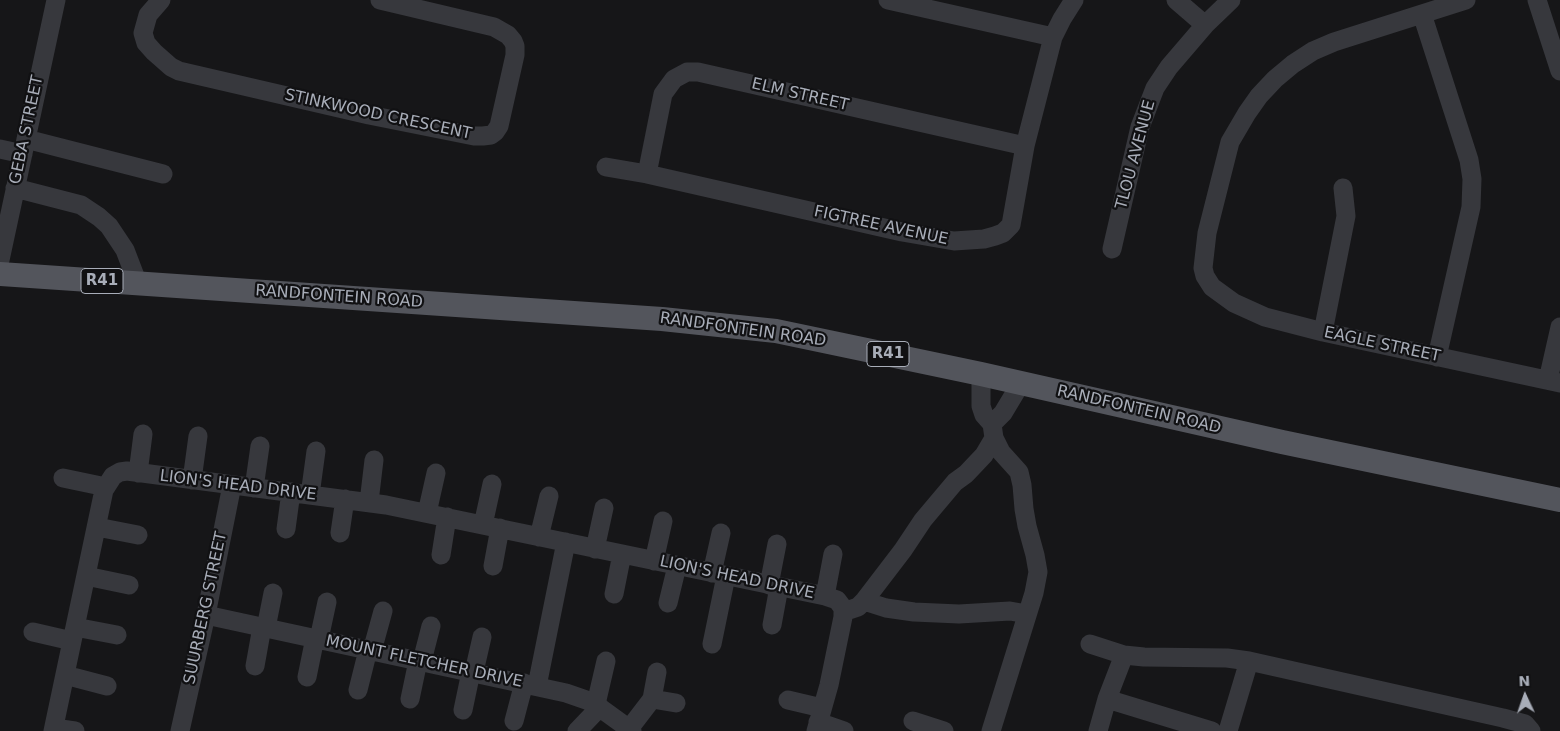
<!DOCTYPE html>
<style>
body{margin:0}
#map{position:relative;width:1560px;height:731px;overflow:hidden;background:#161618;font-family:"DejaVu Sans",sans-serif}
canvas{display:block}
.north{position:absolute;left:1500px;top:671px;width:50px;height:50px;-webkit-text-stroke:4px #111113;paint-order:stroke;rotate:357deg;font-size:14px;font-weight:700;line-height:20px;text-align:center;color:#a8adb8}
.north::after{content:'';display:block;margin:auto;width:18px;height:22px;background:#a8adb8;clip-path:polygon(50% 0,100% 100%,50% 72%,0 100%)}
</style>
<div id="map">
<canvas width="1560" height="731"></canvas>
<div class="north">N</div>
</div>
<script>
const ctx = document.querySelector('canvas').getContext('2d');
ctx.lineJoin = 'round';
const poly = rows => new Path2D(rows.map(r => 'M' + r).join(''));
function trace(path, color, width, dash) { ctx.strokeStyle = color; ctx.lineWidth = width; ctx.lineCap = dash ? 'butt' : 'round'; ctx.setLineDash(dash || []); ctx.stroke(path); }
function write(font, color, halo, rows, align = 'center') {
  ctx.font = font + ' "DejaVu Sans",sans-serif'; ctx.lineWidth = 4.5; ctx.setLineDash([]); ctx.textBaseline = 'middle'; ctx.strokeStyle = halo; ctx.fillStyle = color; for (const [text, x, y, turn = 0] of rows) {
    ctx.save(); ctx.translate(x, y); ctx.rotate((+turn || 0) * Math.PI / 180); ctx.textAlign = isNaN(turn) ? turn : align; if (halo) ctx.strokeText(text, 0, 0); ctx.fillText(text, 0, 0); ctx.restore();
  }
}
trace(poly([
 [161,0,148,15,143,33,146,43,154,52,171,67,179,71,369,115,474,136,483,136,491,135,495,132,499,126,515,55,515,46,513,41,508,35,494,27,380,0],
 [888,0,1053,37],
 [1176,0,1205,25],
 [1466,0,1334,42,1313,51,1293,64,1275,79,1259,96,1247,113,1230,142,1207,233,1203,268,1205,276,1212,287,1234,303,1265,317,1323,332,1560,383],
 [1537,0,1560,71],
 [1422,14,1469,160,1472,179,1471,207,1437,357],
 [26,139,163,174],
 [0,149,23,154],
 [606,167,647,174,902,232,954,241,984,239,995,236,1003,233,1011,225,1025,146,1053,37,1062,19,1074,0],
 [647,174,663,94,674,79,687,72,698,72,1025,146],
 [15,188,81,205,99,217,109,226,125,250,138,284],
 [1112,249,1140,127,1155,88,1169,67,1205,25,1231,0],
 [0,260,56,0],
 [1323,332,1346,216,1343,188],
 [1548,380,1560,327],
 [992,424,1003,413,1021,383],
 [138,473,143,434],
 [63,478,106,487],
 [192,480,198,436],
 [254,488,260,446],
 [310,495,316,451],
 [369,502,374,460],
 [427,513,436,473],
 [483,525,492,484],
 [97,527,138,535],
 [286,529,291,492],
 [340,533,345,499],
 [539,537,549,496],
 [595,549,604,508],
 [441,555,447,517],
 [654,561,663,521],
 [493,566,500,528],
 [712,573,721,533],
 [86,576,129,585],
 [769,585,777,544],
 [614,594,622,554],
 [825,596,833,554],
 [864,601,886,608,914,612,959,614,1010,611,1027,614],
 [668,603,677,566],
 [843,612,858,607,864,601,903,550,923,520,955,482,966,474,984,455,994,438,992,424,984,415,981,406,981,374],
 [206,615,566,693,592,702,632,731],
 [772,625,779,587],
 [75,627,117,635],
 [266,628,273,593],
 [33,632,72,641],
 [319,639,327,602],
 [712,644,726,576],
 [1090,644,1124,655,1144,657,1227,658,1249,661,1503,718,1525,724,1531,731],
 [372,651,383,611],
 [422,661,431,626],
 [255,666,262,627],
 [474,672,482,637],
 [65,675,107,686],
 [307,677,315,638],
 [537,686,566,542],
 [358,690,368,650],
 [410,699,418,661],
 [652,699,676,703],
 [1107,699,1212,731],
 [788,700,822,708],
 [596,704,606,661],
 [463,710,471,672],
 [514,721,524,683],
 [913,721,944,731],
 [818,722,844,731],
 [54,728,75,731],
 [629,729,652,699,657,672],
 [53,731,104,490,113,476,120,472,127,471,386,505,825,596,837,600,843,608,843,617,829,685,816,731],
 [180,731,206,615,232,485],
 [577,731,600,707],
 [991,731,1034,593,1038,572,1035,555,1027,526,1024,509,1022,485,1019,472,1001,452,994,438],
 [1098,731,1107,699,1124,655],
 [1228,731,1249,661]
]), '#37383d', 19);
trace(poly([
 [0,274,662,319,776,331,981,374,1282,442,1560,500]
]), '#53555c', 24);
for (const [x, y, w] of [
 [102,281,42],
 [888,354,42]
]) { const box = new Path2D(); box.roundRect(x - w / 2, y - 12.5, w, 25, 4); ctx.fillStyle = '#111113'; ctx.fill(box); trace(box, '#a8adb8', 1); }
write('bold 15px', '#a8adb8', null, [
 ["R41",102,281],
 ["R41",888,354]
]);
write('16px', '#a8adb8', '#111113', [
 ["ELM STREET",800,95,13],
 ["STINKWOOD CRESCENT",378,115,12],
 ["GEBA STREET",27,130,-78],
 ["TLOU AVENUE",1136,155,-75],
 ["FIGTREE AVENUE",881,226,12],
 ["RANDFONTEIN ROAD",339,297,4],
 ["RANDFONTEIN ROAD",743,330,8],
 ["EAGLE STREET",1382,345,12],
 ["RANDFONTEIN ROAD",1139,410,13],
 ["LION'S HEAD DRIVE",238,486,7],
 ["LION'S HEAD DRIVE",737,578,12],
 ["SUURBERG STREET",206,608,-78],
 ["MOUNT FLETCHER DRIVE",424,662,12]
]);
</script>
